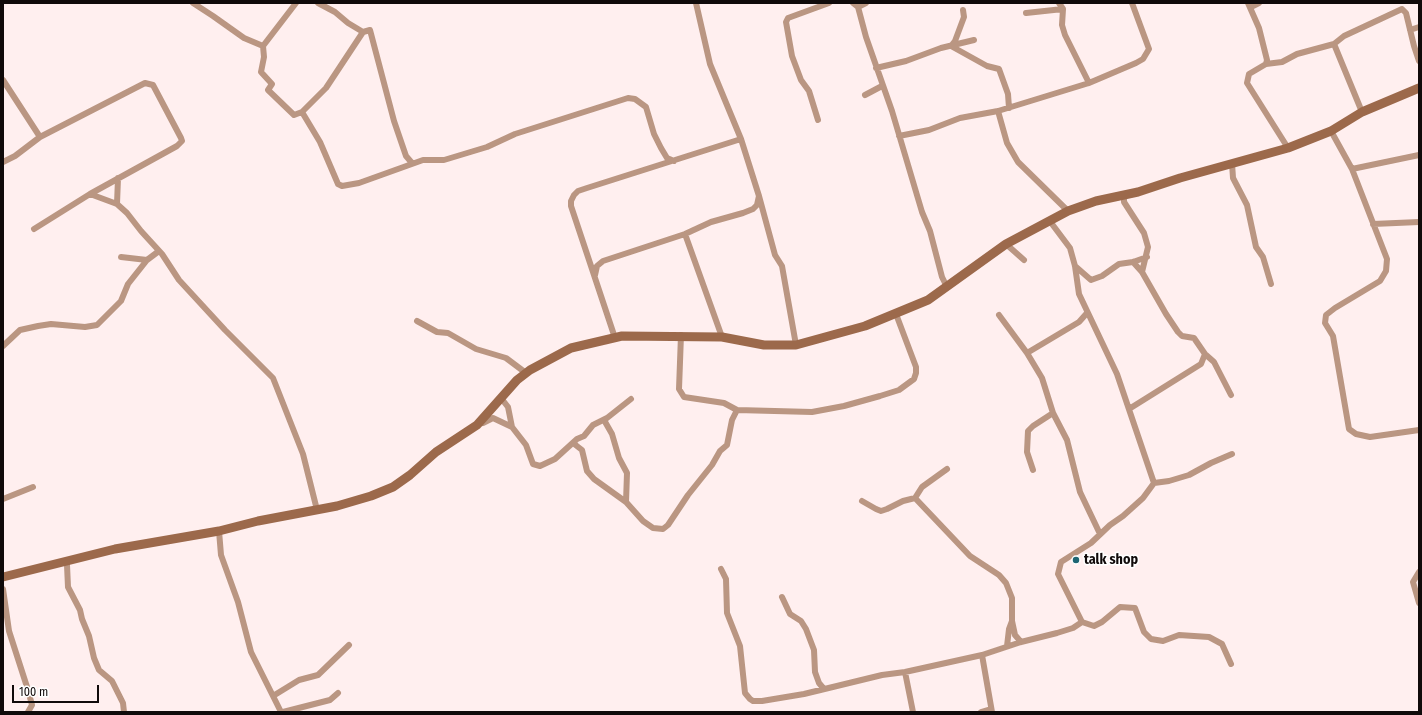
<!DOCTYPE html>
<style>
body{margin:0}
#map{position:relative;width:1422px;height:715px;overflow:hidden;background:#ffefef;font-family:"Fira Sans Condensed",sans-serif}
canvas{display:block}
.frame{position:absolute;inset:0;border:4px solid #100a0a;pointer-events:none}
.scale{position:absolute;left:12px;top:685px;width:87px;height:18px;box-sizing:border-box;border:2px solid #100a0a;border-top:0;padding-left:5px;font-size:12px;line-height:14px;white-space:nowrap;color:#100a0a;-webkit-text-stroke:3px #fff;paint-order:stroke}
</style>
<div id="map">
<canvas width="1422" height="715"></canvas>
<div class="frame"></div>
<div class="scale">100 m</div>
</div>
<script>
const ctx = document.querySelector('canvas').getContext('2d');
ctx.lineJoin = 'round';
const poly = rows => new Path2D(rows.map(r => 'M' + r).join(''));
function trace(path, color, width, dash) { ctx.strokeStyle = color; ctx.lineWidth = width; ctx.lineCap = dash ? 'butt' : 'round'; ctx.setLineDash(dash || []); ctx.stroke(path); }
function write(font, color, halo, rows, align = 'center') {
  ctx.font = font + ' "Fira Sans Condensed",sans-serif'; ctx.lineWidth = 3; ctx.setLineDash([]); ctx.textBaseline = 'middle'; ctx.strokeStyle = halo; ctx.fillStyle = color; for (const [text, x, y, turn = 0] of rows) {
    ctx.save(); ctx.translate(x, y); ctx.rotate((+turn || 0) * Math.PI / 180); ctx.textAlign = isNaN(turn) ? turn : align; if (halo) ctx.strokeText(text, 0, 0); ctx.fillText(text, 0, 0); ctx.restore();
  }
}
trace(poly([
 [193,3,213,16,244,38,263,46,296,3],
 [318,3,335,12,348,23,363,32,370,30,394,121,406,156,412,163],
 [696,3,710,64,741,139,759,196,775,255,782,266,796,345],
 [853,3,858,7,866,37,892,111,922,212,930,231,942,277,947,287],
 [1059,3,1063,9,1062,25,1065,35,1089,83],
 [1248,3,1259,28,1267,60,1266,64,1249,74,1247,83,1288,148],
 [858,7,866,3],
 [1251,7,1259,3],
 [963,10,964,17,955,41,951,46,987,66,999,69,1008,94,1009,108],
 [1026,13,1063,9],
 [1410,30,1419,27],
 [1334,44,1362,112],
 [263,46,264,57,261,72,272,84,268,90,294,115,302,112,326,88,363,32],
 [1266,64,1282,62,1297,54,1334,44,1344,36,1402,9,1406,13,1414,46,1419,61],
 [876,68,906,61,941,48,974,40],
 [3,80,40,137],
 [865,95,882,86],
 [998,111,1007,143,1018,162,1068,211],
 [302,112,320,142,338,184,342,186,359,183,423,160,444,160,487,147,515,134,628,98,635,99,646,107,654,134,661,148,667,158,674,161],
 [818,120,809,91,801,80,792,56,786,22,788,18,829,3],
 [1331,131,1352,169,1387,259,1386,271,1380,281,1335,308,1326,315,1325,323,1333,336,1349,429,1356,434,1370,437,1419,430],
 [899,136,929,130,960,118,998,111,1089,83,1136,63,1143,59,1149,49,1132,3],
 [3,162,15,156,40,137,145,83,153,85,181,138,182,141,177,146,90,194,34,229],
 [1232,163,1233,178,1247,205,1256,247,1263,257,1271,284],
 [1352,169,1419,155],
 [90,194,117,204,127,213,141,231,162,254,179,280,225,330,273,378,303,454,317,510],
 [1124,195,1124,202,1144,233,1148,247,1142,272],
 [117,204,118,178],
 [1049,220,1070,248,1075,266,1079,294,1117,374,1154,483],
 [1373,224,1419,222],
 [685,234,722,337],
 [1006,244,1024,260],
 [121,257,147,260,159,251],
 [1133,262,1142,272,1166,314,1178,332,1182,336,1194,338,1205,354,1214,362,1231,395],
 [1075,266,1091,280,1102,276,1119,264,1133,262,1147,257],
 [595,275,597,266,603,261,685,234,711,222,743,213,753,209,757,205,759,196],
 [999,315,1027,353,1042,378,1053,413,1067,440,1080,492,1100,534],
 [417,321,437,332,448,333,476,349,506,358,526,373],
 [681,335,679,389,684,397,724,403,737,410,812,412,844,406,880,396,899,390,914,379,916,373,916,367,896,314],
 [615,338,571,206,571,201,574,195,578,191,587,188,741,139],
 [3,346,20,330,38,326,51,324,85,327,97,325,121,301,128,284,147,260],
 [1027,353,1079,322,1087,313],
 [501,398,508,407,512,427],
 [1129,409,1201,364,1205,354],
 [604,420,612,434,619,458,627,473,626,502],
 [483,423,493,418,512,427,526,445,533,464,540,466,555,459,577,439,584,436,593,425,607,418,631,399],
 [573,443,582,450,587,471,594,479,626,502,643,521,653,528,663,529,668,525,688,495,712,465,720,451,727,445,732,420,737,410],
 [1033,470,1027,452,1028,431,1033,426,1053,413],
 [1154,483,1143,498,1123,516,1110,525,1091,543,1061,562,1058,574,1082,622,1094,626,1102,622,1120,607,1135,608,1144,632,1151,639,1163,641,1179,635,1209,637,1222,644,1231,664],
 [1154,483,1169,481,1189,475,1211,463,1232,454],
 [915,498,970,556,999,575,1006,583,1012,598,1012,621,1015,635,1021,642],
 [3,499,33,487],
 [862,501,876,509,881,511,887,509,903,501,915,498,922,487,947,469],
 [219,531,221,555,238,602,251,652,281,712],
 [65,561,67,565,68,587,80,610,82,619,89,636,94,658,99,670,112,681,123,703,124,712],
 [721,569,726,579,727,613,740,646,745,693,750,699,753,701,762,701,804,694,882,675,905,672,982,655,1021,642,1057,633,1073,628,1082,622],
 [1419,572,1413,582,1419,603],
 [3,589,9,631,28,690,32,705,28,712],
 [782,597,790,614,801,621,806,629,814,650,815,672,819,683,824,689],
 [1007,646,1009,629,1012,621],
 [982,655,992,712],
 [905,672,913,712],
 [273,696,299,680,318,675,349,645],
 [283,712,330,700,338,693],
 [981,712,991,709]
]), '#ba9682', 6);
trace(poly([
 [3,577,115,549,219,531,258,521,337,506,371,496,393,487,410,475,436,452,477,425,517,380,530,370,571,348,622,336,722,337,764,345,796,345,865,326,928,300,1006,244,1068,211,1096,201,1138,192,1180,178,1288,148,1331,131,1362,112,1419,88]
]), '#9c694b', 9);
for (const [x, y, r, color] of [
 [1076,560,4,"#1d6573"]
]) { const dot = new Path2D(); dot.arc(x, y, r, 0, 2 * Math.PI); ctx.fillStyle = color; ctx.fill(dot); trace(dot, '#fff', 1.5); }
write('bold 14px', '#100a0a', '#fff', [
 ["talk shop",1084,560]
], 'left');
</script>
